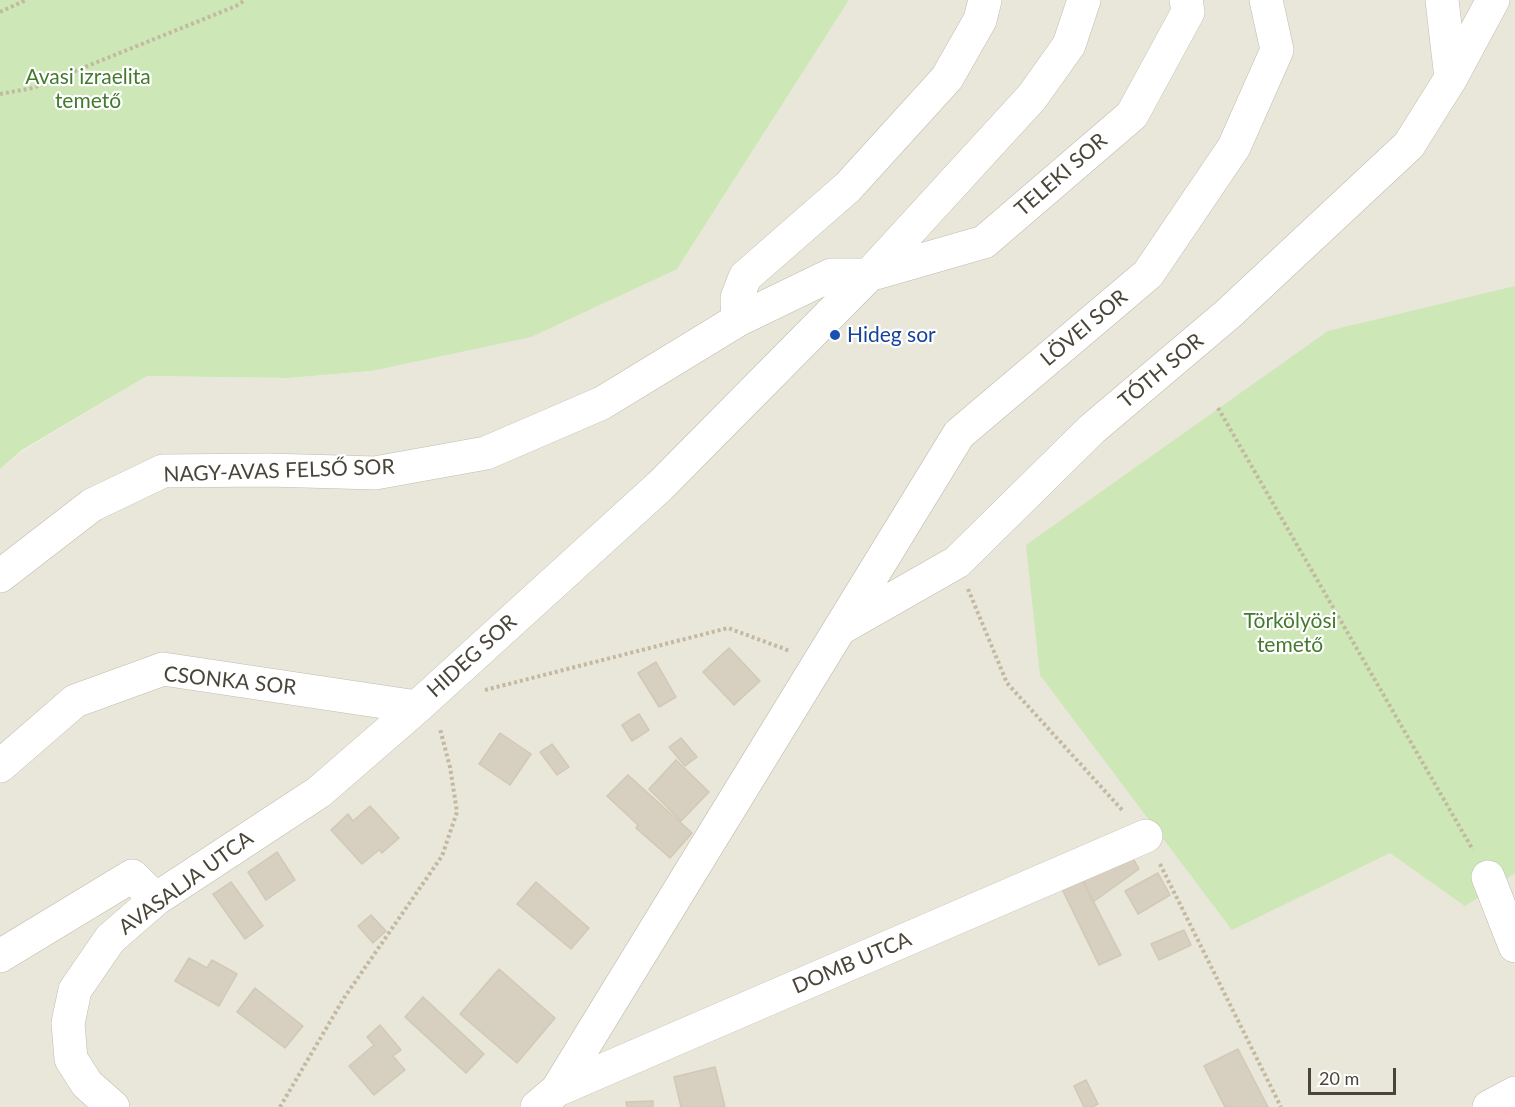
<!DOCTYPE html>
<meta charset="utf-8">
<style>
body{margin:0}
#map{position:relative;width:1515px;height:1107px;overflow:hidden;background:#f5f3ec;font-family:Lato,sans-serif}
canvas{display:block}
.scale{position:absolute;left:1308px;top:1068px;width:88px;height:27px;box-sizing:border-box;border:3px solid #4a4539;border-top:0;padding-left:8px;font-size:18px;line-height:21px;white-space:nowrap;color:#4a4539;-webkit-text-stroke:4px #fff;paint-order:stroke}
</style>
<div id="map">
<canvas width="1515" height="1107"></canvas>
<div class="scale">20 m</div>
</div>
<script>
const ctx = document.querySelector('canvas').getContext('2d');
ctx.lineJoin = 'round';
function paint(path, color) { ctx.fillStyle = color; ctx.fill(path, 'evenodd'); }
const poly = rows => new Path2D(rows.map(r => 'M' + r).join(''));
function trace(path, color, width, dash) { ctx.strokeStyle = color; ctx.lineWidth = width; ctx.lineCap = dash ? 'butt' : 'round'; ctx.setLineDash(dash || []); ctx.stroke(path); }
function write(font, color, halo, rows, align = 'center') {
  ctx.font = font + ' Lato,sans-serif'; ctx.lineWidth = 4.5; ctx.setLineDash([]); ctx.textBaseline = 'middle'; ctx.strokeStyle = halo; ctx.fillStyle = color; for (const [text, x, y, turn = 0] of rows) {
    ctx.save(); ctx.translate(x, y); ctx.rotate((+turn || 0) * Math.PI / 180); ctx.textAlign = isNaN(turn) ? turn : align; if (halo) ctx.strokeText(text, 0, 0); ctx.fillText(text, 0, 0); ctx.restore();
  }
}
paint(poly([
 [849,0,1515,0,1515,1107,0,1107,0,469,22,451,147,376,289,378,371,371,677,269]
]), '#e9e6da');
paint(poly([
 [0,0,849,0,677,269,531,337,371,371,289,378,147,376,22,450,0,469],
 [1515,286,1515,873,1465,906,1390,853,1232,930,1040,675,1026,545,1328,331]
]), '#cde7b7');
const building = poly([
 [729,648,760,681,734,705,703,672,729,648],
 [656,662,676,697,659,707,638,673,656,662],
 [639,714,649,730,632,741,622,725,639,714],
 [500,733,531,754,510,785,479,764,500,733],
 [681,738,697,757,685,766,669,747,681,738],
 [552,744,569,767,557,775,540,752,552,744],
 [676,760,709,792,681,821,649,789,676,760],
 [628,775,692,833,670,858,636,828,638,825,607,796,628,775],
 [370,806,399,838,382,853,379,850,362,864,331,830,348,814,353,821,370,806],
 [1129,851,1139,869,1093,902,1083,881,1129,851],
 [277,852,295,880,266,900,248,872,277,852],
 [1158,873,1170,895,1138,914,1125,891,1158,873],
 [1083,881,1121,955,1099,965,1062,889,1083,881],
 [231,882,263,926,245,939,213,894,231,882],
 [536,882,589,928,571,949,517,904,536,882],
 [371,915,386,931,373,943,358,926,371,915],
 [1184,930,1191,945,1159,960,1151,944,1184,930],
 [189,958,207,968,212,960,237,974,219,1006,175,981,189,958],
 [499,969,555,1018,517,1063,460,1014,499,969],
 [255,988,303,1026,285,1048,237,1012,255,988],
 [423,997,484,1054,466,1073,405,1017,423,997],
 [380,1025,401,1050,393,1056,405,1070,374,1095,349,1066,374,1045,367,1037,380,1025],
 [1238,1049,1268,1107,1225,1107,1204,1066,1238,1049],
 [715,1067,725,1107,681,1107,674,1077,715,1067],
 [1086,1080,1098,1104,1092,1107,1084,1107,1074,1086,1086,1080],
 [653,1101,653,1107,627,1107,626,1102,653,1101]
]);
paint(building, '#d7d0c1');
trace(building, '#d1c9b5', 1.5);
const minor = poly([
 [1442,0,1451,78],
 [738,320,737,298,745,277,848,187,947,78,980,20,985,0],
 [0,576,92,505,163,471,268,470,375,473,486,453,602,403,738,320,831,275,869,275,984,242,1132,115,1188,12,1186,0],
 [843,627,957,562,1092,429,1228,314,1409,145,1451,78,1493,0],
 [0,766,75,701,163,669,417,707],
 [1488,877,1515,946],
 [0,956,132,876,156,899],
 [557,1090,1146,836],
 [113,1107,87,1084,71,1059,68,1023,75,990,110,939,156,899,319,792,417,707,660,486,869,275,1032,97,1069,45,1084,0],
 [537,1107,557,1090,959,434,1148,274,1234,147,1277,50,1266,0],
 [1489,1107,1515,1093]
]);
trace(minor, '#c1bcae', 34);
trace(poly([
 [0,12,26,0],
 [0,94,33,88,236,6,245,0],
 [1218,408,1473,850],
 [968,589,1007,683,1123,811],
 [485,690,728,628,790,651],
 [1160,864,1281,1107],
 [280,1107,344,998,442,856,457,812,450,767,440,729]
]), '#c2b9a0', 4, [3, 3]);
trace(minor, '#fff', 33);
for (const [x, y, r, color] of [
 [835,335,6,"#1a4fb4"]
]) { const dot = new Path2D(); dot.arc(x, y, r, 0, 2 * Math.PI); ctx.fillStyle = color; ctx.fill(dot); trace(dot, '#fff', 2); }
write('21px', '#447a2e', '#fff', [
 ["Avasi izraelita",88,77],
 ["temető",88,101],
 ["Törkölyösi",1290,621],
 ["temető",1290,645]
]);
write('21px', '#4a4539', '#fff', [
 ["TELEKI SOR",1061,175,-41],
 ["LÖVEI SOR",1084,328,-40],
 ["TÓTH SOR",1161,371,-40],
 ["NAGY-AVAS FELSŐ SOR",279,471,-2],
 ["HIDEG SOR",472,656,-42],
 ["CSONKA SOR",230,681,6],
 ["AVASALJA UTCA",186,883,-36],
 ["DOMB UTCA",852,963,-23]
]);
write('21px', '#164399', '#fff', [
 ["Hideg sor",847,335]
], 'left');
</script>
